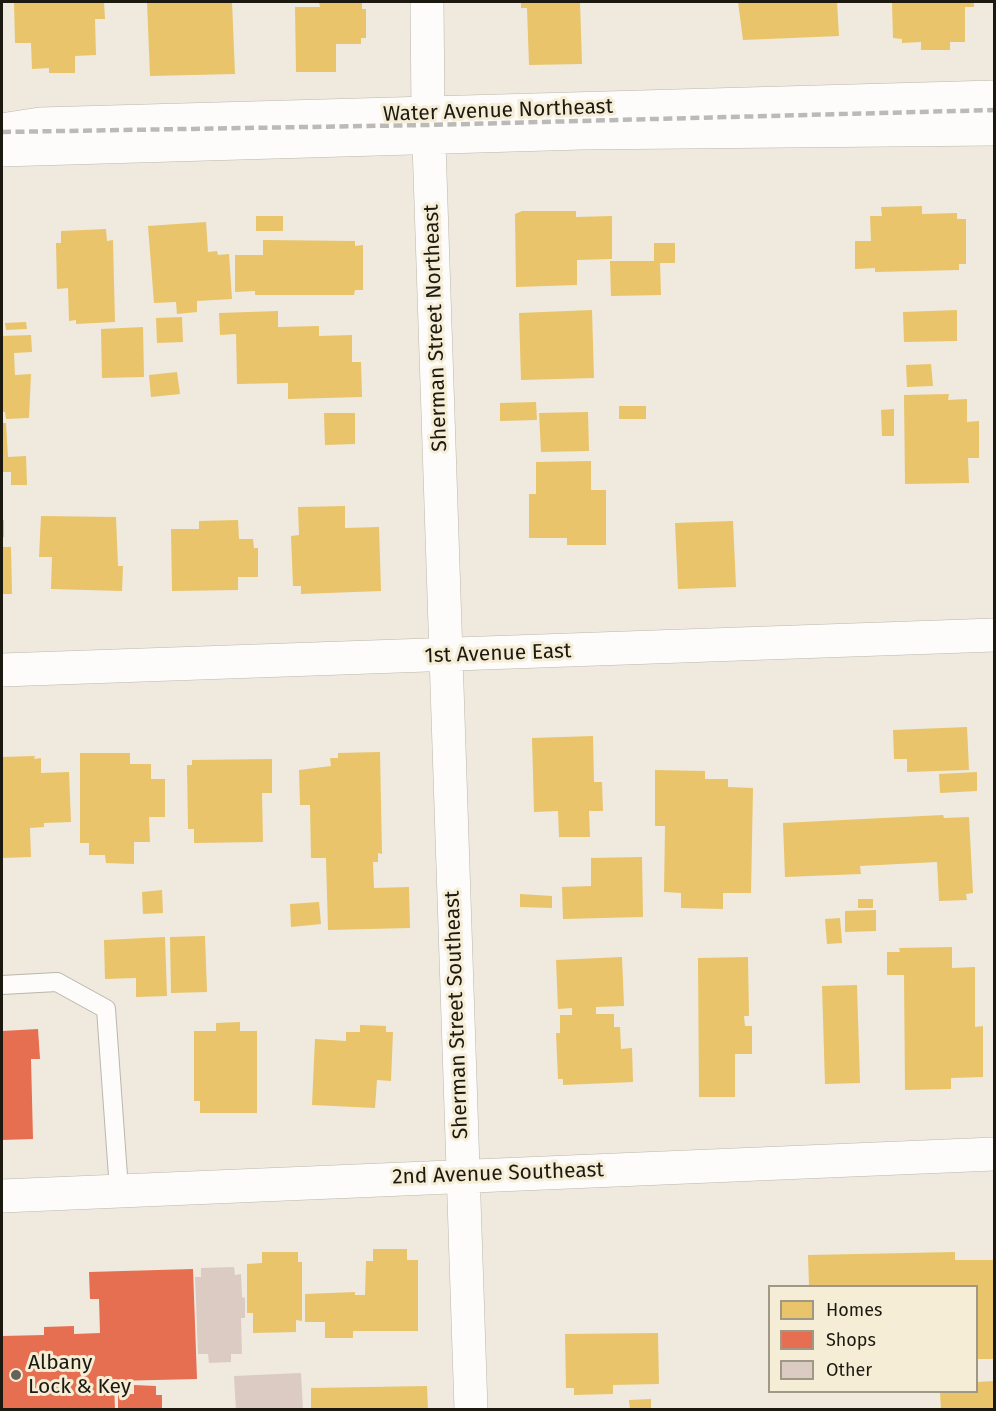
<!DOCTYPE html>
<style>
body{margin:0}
#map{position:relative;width:996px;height:1411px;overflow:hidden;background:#efeadd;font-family:"Fira Sans",sans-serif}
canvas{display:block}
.frame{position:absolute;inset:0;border:3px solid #1c1911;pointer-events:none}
.legend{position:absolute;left:768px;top:1285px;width:210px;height:108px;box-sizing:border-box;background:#f6edd6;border:2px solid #9f9887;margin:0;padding:8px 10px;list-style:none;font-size:18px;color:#1c1911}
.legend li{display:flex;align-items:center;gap:12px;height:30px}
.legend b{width:30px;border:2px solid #9f9887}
</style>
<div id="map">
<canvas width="996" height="1411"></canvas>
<div class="frame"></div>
<ul class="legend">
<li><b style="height:16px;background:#e9c46a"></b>Homes</li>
<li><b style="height:16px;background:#e76f51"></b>Shops</li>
<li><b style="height:16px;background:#dccbc3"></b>Other</li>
</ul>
</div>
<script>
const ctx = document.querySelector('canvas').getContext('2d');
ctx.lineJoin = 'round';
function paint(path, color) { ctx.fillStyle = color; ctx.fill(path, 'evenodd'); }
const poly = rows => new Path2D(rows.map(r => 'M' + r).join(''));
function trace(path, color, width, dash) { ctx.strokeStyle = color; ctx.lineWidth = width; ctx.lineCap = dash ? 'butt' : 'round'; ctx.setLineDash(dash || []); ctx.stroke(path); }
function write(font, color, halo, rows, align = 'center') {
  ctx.font = font + ' "Fira Sans",sans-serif'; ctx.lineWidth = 6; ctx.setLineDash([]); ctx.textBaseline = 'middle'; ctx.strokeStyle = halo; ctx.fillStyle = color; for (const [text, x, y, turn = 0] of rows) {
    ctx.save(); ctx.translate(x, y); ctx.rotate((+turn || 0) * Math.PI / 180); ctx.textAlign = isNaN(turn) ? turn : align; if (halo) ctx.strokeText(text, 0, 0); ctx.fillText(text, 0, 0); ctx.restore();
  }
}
paint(poly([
 [14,2,104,2,105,19,95,19,96,55,75,56,75,73,49,73,49,68,32,69,31,43,15,43],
 [147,2,232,2,235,74,150,76],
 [319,2,362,2,362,9,366,9,366,38,361,38,361,44,336,44,336,72,296,72,295,7,320,7],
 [521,2,580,2,582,64,529,65,527,8,521,8],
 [738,2,837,2,839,36,743,40],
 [892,2,974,2,974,7,965,7,965,42,950,42,950,50,921,50,921,42,902,43,902,39,893,38],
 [922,206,922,214,957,213,957,219,966,219,966,264,959,264,959,270,875,272,875,268,855,269,855,241,871,241,870,216,882,216,881,207],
 [522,211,576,211,576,217,612,216,612,259,577,260,577,285,516,287,515,214],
 [256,216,283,216,283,231,256,231],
 [206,222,208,252,217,251,218,255,229,254,232,299,197,301,197,312,177,314,176,302,154,303,148,226],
 [106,229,107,241,113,240,115,322,76,324,76,320,69,321,68,288,57,289,56,243,61,243,61,231],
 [263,240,355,241,355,246,363,245,363,290,355,290,354,295,255,295,255,291,235,292,235,255,263,255],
 [654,243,675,243,675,263,660,263,661,295,611,296,610,261,654,261],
 [592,310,594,378,521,380,519,313],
 [957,310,957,341,904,342,903,312],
 [278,311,278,327,319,326,319,336,352,335,352,362,361,362,362,397,288,399,288,383,237,384,236,334,220,335,219,313],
 [182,317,183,342,157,343,156,318],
 [26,322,27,329,6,330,5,323],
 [143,327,144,377,102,378,101,329],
 [31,335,32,352,14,353,15,375,31,374,29,418,6,419,5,412,2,412,2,336],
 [931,364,933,386,907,387,906,365],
 [177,372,180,394,151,397,149,375],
 [949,394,948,400,967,399,967,422,979,421,979,458,968,458,969,483,905,484,904,395],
 [536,402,537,420,500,421,500,403],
 [619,406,646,406,646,419,619,419],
 [894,409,894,436,882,436,881,410],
 [588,412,589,451,541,452,539,413],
 [324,413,355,413,355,444,325,445],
 [2,423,6,423,8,457,26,456,27,485,11,485,11,472,2,472],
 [591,461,591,490,606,490,606,545,567,545,567,538,529,538,529,494,536,494,536,462],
 [345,506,345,528,379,527,381,591,301,594,301,586,293,586,291,536,299,535,298,507],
 [41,516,116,517,118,566,123,566,122,591,51,589,52,557,39,557],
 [2,520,4,520,4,537,2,537],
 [238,520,239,539,253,539,254,548,258,548,258,577,238,577,238,590,172,591,171,529,199,529,199,521],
 [733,521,736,587,678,589,675,523],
 [2,547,11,547,12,594,2,594],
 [967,727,969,770,907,772,907,759,894,759,893,730],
 [593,736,594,782,602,782,603,811,589,811,590,837,559,837,558,811,534,812,532,738],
 [380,752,382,854,378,853,378,862,373,862,374,888,409,887,410,928,328,930,326,858,311,858,310,805,300,805,299,770,331,766,330,758,338,758,338,753],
 [80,753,130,753,130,764,151,764,151,779,165,779,165,817,149,817,150,842,134,842,134,864,106,863,105,855,89,855,89,843,80,843],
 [35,756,34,759,41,758,41,773,69,772,71,822,44,823,44,827,30,828,31,857,2,858,2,757],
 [272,759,272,793,262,793,263,842,194,843,194,829,188,829,187,765,192,765,192,760],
 [655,770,705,771,705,779,728,779,728,787,753,788,751,893,723,893,723,909,681,908,681,893,664,892,665,826,655,826],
 [977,772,977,791,940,793,939,774],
 [943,815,944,818,969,817,973,893,966,894,967,900,939,901,937,862,860,866,861,874,785,877,783,823],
 [642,857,643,917,563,919,562,887,591,886,591,858],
 [162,890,163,913,143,914,142,892],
 [520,894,552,896,552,908,520,907],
 [858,899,873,899,873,908,858,908],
 [319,902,321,924,291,927,290,904],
 [876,910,876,931,845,932,845,911],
 [840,918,842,943,827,944,825,919],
 [205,936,207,992,171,993,170,937],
 [165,937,167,996,136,997,136,978,105,979,104,940],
 [952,947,952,968,975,967,975,1027,983,1026,983,1077,951,1078,951,1089,905,1090,904,975,887,975,887,952,900,952,899,948],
 [622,957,624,1006,596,1007,596,1014,614,1014,614,1027,620,1027,621,1049,632,1048,633,1082,563,1085,563,1079,558,1079,556,1033,560,1033,560,1015,572,1015,572,1008,558,1009,556,960],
 [748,957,749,1016,744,1016,745,1026,752,1026,752,1054,735,1054,735,1097,699,1097,698,958],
 [857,985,860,1083,825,1084,822,986],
 [240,1022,240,1031,257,1031,257,1113,200,1113,200,1101,194,1101,194,1031,216,1031,216,1023],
 [360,1025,386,1026,386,1032,393,1032,391,1081,377,1080,375,1108,312,1105,315,1039,346,1041,346,1032,360,1032],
 [373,1249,407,1249,407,1260,418,1260,418,1331,353,1331,353,1338,325,1338,325,1322,305,1322,305,1294,355,1292,355,1295,365,1295,366,1261,373,1261],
 [262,1252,298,1252,298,1262,302,1262,302,1321,296,1320,296,1332,253,1333,253,1313,247,1313,247,1264,262,1263],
 [955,1252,955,1260,994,1260,994,1359,976,1359,976,1286,809,1286,808,1255],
 [658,1333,659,1384,613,1385,613,1394,574,1395,574,1388,566,1388,565,1334],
 [994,1381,994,1410,941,1410,940,1392,976,1392,976,1382],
 [427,1386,428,1410,311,1410,311,1388],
 [651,1399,651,1410,630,1410,629,1400]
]), '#e9c46a');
paint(poly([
 [38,1029,40,1059,31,1059,33,1139,2,1140,2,1031],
 [193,1269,197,1379,114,1381,115,1410,2,1410,2,1336,44,1335,44,1327,74,1326,74,1334,100,1333,99,1299,90,1299,89,1272],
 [134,1385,156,1386,156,1395,162,1395,162,1410,118,1410,118,1394,134,1394]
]), '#e76f51');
paint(poly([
 [234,1267,235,1275,241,1274,242,1297,245,1298,245,1318,241,1318,242,1354,231,1354,231,1362,209,1363,208,1354,198,1354,195,1277,201,1277,201,1268],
 [301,1373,303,1410,236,1410,234,1376]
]), '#dccbc3');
const lane = poly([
 [2,985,57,982,106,1009,119,1190]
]);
const street = poly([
 [427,2,428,113,471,1410],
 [2,130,40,124,994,97],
 [2,150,582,133,994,129],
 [2,670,994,635],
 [2,1196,994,1154]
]);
trace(lane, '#bab6ac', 20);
trace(street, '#bab6ac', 34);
trace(lane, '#fdfcfa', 18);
trace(street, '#fdfcfa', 33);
trace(poly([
 [2,132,428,125,994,110]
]), '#bbbab7', 4.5, [9, 4.5]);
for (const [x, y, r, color] of [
 [16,1375,6,"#666258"]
]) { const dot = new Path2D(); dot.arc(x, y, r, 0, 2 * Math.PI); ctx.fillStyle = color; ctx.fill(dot); trace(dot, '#f6edd6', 2); }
write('21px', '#1c1911', '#f6edd6', [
 ["Water Avenue Northeast",498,111,-2],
 ["Sherman Street Northeast",436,328,-92],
 ["1st Avenue East",498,654,-2],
 ["Sherman Street Southeast",457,1015,-92],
 ["2nd Avenue Southeast",498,1174,-2]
]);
write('21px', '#1c1911', '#f6edd6', [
 ["Albany",28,1363],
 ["Lock & Key",28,1387]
], 'left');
</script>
